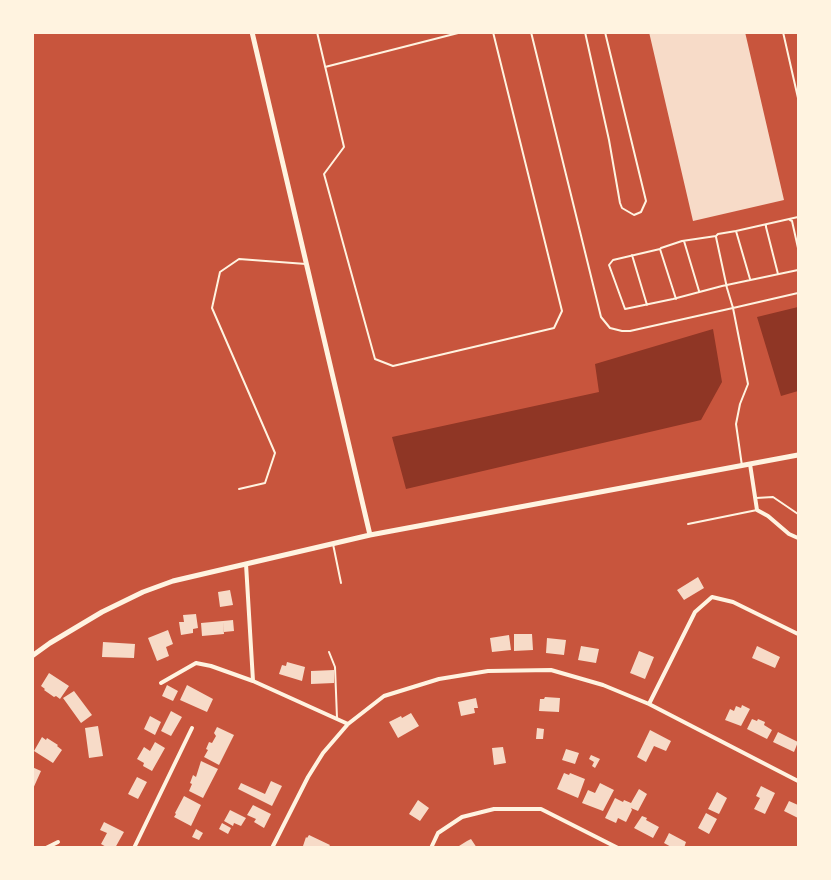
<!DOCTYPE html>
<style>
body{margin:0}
#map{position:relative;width:831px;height:880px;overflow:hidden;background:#c8553d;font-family:Signika,sans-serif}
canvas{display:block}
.frame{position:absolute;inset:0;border:34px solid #fff3e0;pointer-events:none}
</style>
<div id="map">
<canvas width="831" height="880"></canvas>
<div class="frame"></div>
</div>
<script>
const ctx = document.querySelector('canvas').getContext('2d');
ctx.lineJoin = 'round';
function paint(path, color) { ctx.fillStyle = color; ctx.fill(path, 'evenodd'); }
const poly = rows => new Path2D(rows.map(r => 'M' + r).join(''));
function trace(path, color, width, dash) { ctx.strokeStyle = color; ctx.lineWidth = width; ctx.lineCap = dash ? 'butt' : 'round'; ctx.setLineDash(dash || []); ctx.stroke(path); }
paint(poly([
 [798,307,798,391,781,396,757,317],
 [713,329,722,382,701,420,406,489,392,437,599,392,595,364]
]), '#8f3625');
paint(poly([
 [649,32,745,32,784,200,693,221],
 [698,577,704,588,684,600,677,590],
 [230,590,233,605,220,607,218,592],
 [196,614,198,628,193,629,193,633,181,635,179,622,184,622,183,615],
 [233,620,234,631,224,632,223,621],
 [223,621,224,634,202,636,201,623],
 [168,630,173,644,166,647,169,656,157,661,148,638],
 [514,634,532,634,533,650,514,651],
 [509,635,511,650,492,652,490,638],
 [547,638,566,640,564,655,546,653],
 [103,642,135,644,134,658,102,657],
 [581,646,599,649,596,663,578,660],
 [757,646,780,657,775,668,752,658],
 [639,651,654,657,645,679,630,673],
 [287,662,305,667,302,681,279,674,282,665,286,666],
 [334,670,334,683,311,684,311,671],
 [49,673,69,686,60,699,56,696,54,697,44,690,45,689,41,686],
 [167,685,178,691,173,701,162,696],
 [187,685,213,699,207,712,180,700],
 [74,691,92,715,81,723,63,698],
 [545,697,560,698,559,712,539,711,540,699,544,699],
 [476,698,478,708,474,708,475,713,461,716,458,702],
 [742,705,750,709,741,726,725,720,730,709,734,711,736,706,741,708],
 [171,711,182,717,171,736,161,731],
 [411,713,419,726,398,738,389,722,401,716,402,718],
 [150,716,161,722,155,735,144,729],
 [752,719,757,721,758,719,765,722,764,725,772,730,767,739,747,729],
 [98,726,103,756,89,758,85,728],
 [217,727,234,735,219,765,204,757,208,750,206,749,209,742,212,743,216,736,214,733],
 [537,728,544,729,543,739,536,739],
 [650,730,671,741,666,751,654,746,646,762,637,757],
 [778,732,798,742,794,752,773,742],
 [42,737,46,740,47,738,58,745,57,746,62,750,53,763,34,751],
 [155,742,165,748,152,771,143,766,144,763,137,759,144,747,150,751],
 [503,747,506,763,494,765,492,748],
 [566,749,579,753,575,764,562,760],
 [591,755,600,759,595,768,592,766,594,762,589,759],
 [201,761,218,769,203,798,189,791,192,784,190,783,193,775,196,777],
 [32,767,41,771,32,791],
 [564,773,569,775,570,773,585,779,578,798,557,789],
 [137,777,147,782,138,799,128,794],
 [271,781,282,786,272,806,238,789,241,783,265,794],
 [600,783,614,790,603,811,582,803,588,790,595,793],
 [761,786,775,793,765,814,754,809,760,798,756,796],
 [639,789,647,794,638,811,631,808,632,810,626,822,618,818,616,823,605,818,615,798,623,802,624,800,631,803],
 [717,792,727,798,719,814,708,809],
 [184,796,201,805,191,826,174,817,176,814,175,813],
 [418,800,429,808,420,821,409,814],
 [789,801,798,805,798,818,784,811],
 [253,805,271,814,264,828,254,822,256,819,247,815],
 [230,810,246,818,241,826,234,823,233,826,224,821],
 [706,813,717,819,709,834,698,828],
 [642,816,647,818,646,820,659,827,653,838,634,828],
 [104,822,124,832,115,848,108,848,101,844,107,833,100,830],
 [222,823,231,828,228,834,219,829],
 [196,829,203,833,199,840,192,837],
 [669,833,686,842,684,848,673,848,664,843],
 [309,835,330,845,328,848,306,848,303,846,306,837,307,838],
 [471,839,477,848,459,846,467,841]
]), '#f7dbc8');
trace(poly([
 [317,32,344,147,324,174,375,359,393,366,554,328,562,311,493,32],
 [531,32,601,317,610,328,622,331,630,331,733,308,748,384,740,404,736,424,742,466],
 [585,32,609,140,620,203,622,208,634,215,641,212,646,201,605,32],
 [783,32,798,98],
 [325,67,462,32],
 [798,217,736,231,718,234,716,236,682,241,661,248,660,249,613,260,609,265,625,309,673,299,722,286,798,270],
 [790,220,792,221,798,248],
 [766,225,766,227,778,274],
 [736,231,750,279],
 [716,237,727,288,733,308,798,293],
 [684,241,699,291],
 [660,249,676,299],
 [632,255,647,305],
 [239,489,265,483,275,453,212,308,220,272,239,259,306,264],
 [756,498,773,497,798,514],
 [688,524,757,510],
 [333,544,341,583],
 [329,652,335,667,337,718]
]), '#fff3e0', 2);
trace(poly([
 [750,464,757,510,768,516,789,534,798,538],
 [246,564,253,681,348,724],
 [161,683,196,663,211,666,253,681],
 [649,704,695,612,712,597,733,602,798,634],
 [46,848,58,842],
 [134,848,192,728],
 [272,848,308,777,323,753,348,724,384,696,439,679,488,671,551,670,603,685,649,704,798,781],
 [431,848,438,833,462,817,494,809,541,809,618,848]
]), '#fff3e0', 4);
trace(poly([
 [252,32,370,535],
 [32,656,50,643,102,612,143,592,173,581,370,535,798,455]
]), '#fff3e0', 5);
</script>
